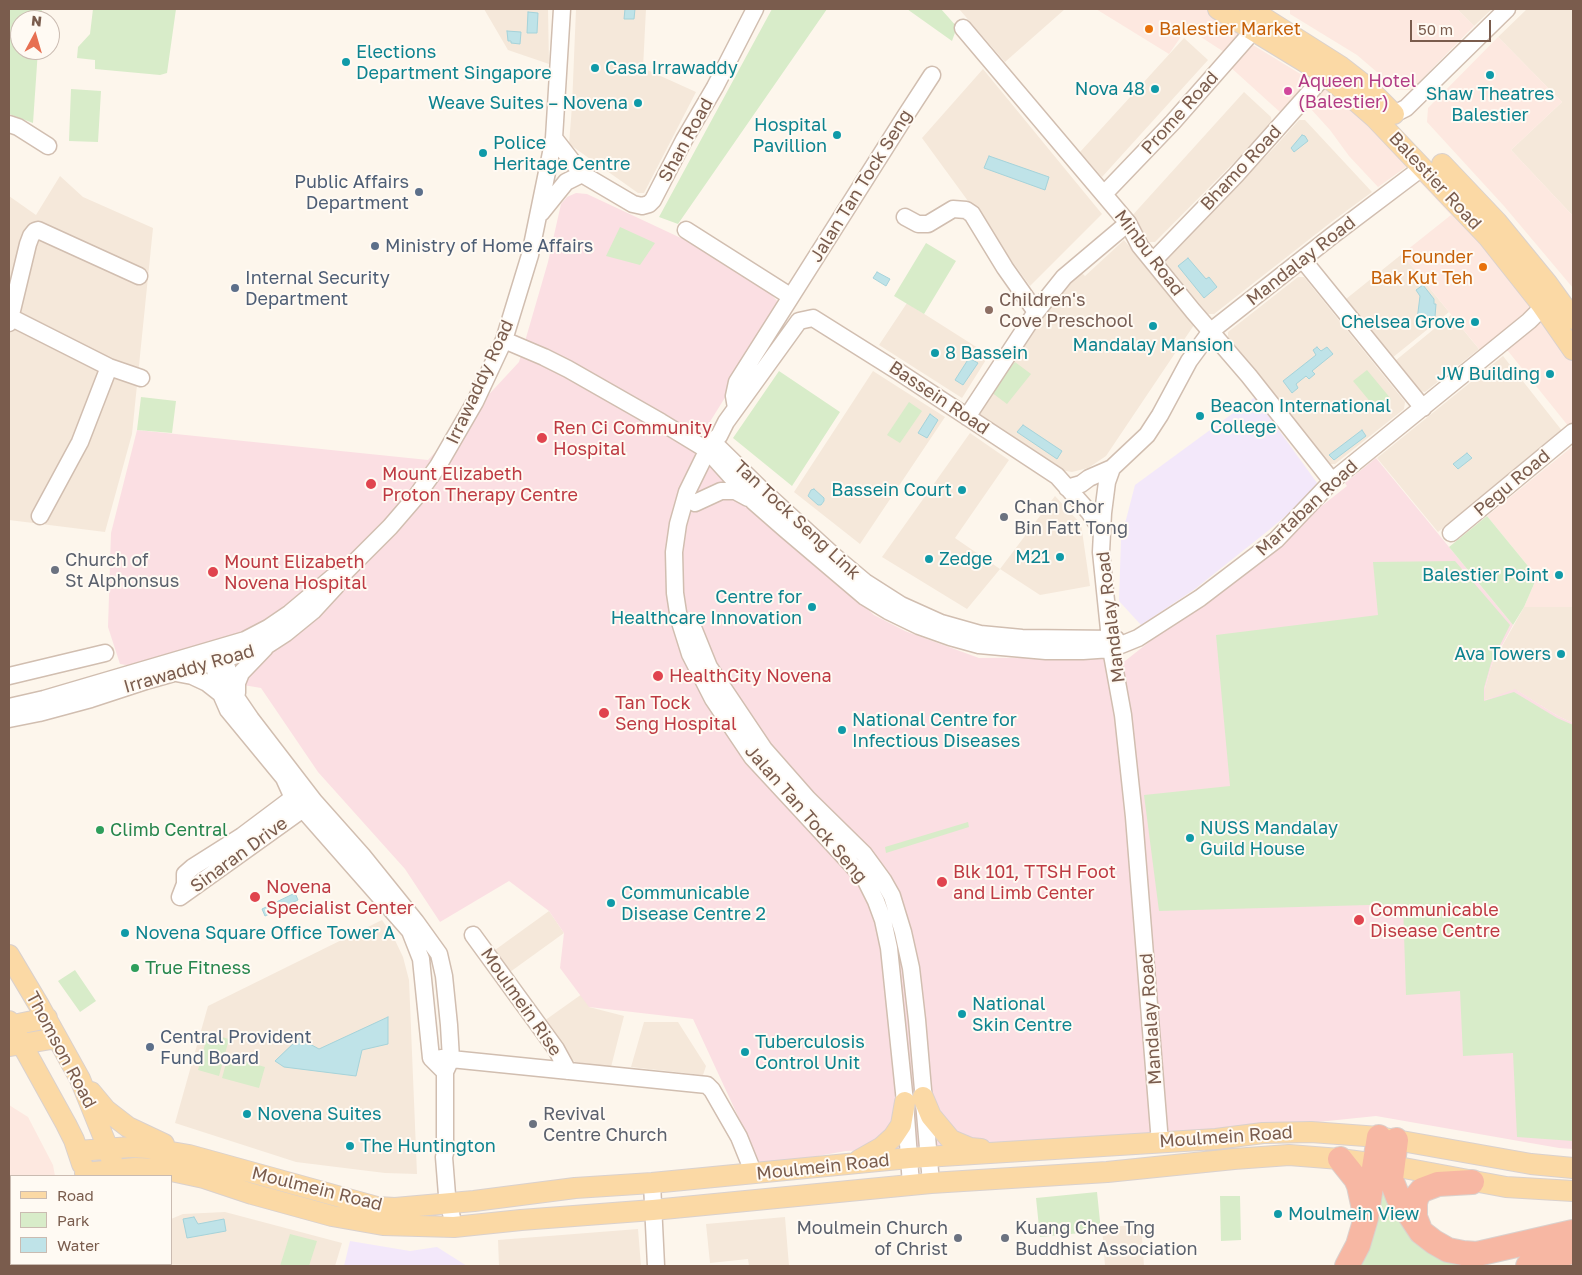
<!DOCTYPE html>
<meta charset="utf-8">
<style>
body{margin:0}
#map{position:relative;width:1582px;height:1275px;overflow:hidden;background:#fdf6ec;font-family:"Golos Text",sans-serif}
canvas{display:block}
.frame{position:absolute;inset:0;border:10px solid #7a5c4d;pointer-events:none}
.legend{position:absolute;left:10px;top:1175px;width:162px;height:90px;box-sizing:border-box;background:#fffaf3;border:1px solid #cabbb1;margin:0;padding:6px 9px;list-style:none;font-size:15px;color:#7a5c4d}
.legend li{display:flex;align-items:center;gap:10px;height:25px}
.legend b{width:25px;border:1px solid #cabbb1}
.north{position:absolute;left:10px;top:10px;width:50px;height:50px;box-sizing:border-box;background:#fffaf3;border:1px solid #cabbb1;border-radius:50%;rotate:6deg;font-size:14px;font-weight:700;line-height:20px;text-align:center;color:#7a5c4d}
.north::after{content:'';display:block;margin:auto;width:18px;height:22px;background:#e76f51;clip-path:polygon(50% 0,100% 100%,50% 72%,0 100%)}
.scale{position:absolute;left:1410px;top:20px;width:81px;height:22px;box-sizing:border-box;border:2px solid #7a5c4d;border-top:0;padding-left:6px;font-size:15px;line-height:18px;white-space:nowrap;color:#7a5c4d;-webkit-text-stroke:4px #fffaf3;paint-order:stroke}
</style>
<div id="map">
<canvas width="1582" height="1275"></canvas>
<div class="frame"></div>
<ul class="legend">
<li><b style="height:6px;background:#fbd9a5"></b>Road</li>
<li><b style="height:14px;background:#d8ecc9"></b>Park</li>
<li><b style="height:14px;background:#bfe3e8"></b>Water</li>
</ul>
<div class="north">N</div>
<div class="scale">50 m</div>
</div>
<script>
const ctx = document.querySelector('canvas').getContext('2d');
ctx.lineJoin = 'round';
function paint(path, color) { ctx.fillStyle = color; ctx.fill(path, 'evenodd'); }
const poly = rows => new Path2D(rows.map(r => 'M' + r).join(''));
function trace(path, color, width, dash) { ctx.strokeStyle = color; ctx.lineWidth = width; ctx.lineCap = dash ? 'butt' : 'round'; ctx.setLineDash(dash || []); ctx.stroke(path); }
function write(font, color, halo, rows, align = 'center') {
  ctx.font = font + ' "Golos Text",sans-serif'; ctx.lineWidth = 4; ctx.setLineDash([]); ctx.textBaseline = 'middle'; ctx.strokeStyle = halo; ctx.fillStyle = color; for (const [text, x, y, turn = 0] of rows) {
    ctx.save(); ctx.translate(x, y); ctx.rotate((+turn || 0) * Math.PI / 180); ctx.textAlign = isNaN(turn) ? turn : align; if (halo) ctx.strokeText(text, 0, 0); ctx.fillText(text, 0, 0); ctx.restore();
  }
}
paint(poly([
 [484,9,548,9,549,64,508,50],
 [576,9,646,9,643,68,696,92,644,193,638,193,569,144,572,106],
 [959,9,1065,9,1005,62],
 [1457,9,1492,9,1474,26],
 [1527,9,1573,9,1573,216,1511,150,1562,102,1498,37],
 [1184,38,1208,60,1102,177,1080,152],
 [983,69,1102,214,1030,286,922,138],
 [1244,92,1271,117,1272,124,1155,242,1149,242,1130,218],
 [1299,120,1305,120,1372,192,1330,223,1214,314,1208,314,1166,263,1166,256,1273,149],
 [60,176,83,197,153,228,132,434,105,532,9,520,9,196,36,215],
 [1124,240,1194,325,1106,456,1088,468,1072,472,1060,470,978,417,1019,336,1079,270,1085,276],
 [1402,254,1449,312,1392,358,1346,299],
 [1298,277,1304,277,1405,402,1404,409,1335,464,1328,464,1228,339,1228,332],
 [907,303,989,355,962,398,879,345],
 [1451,315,1479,349,1425,392,1419,391,1395,361],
 [1503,356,1563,432,1438,532,1377,458],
 [873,371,945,417,860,544,794,492],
 [970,433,1009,460,955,538,1000,569,1055,496,1081,524,1090,586,1040,595,1000,569,967,609,882,557],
 [1524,607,1573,607,1573,723,1558,716,1516,690,1485,700,1485,688,1492,664],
 [549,911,564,933,510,972,495,950],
 [382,920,393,936,403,957,409,980,417,1174,385,1173,296,1162,175,1123,208,1006],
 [589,989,589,1007,624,1016,611,1067,575,1062,570,1058,544,1021],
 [644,1022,678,1022,706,1066,703,1075,631,1067],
 [225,1212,342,1243,335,1266,170,1266,169,1264,171,1264,171,1219,183,1214],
 [785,1217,789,1266,749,1266,748,1259,710,1263,706,1224],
 [1141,1225,1144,1266,1105,1266,1102,1227],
 [638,1229,641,1266,499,1266,498,1240]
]), '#f5e8da');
paint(poly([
 [1096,9,1266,9,1224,52,1187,28,1169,54],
 [1290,9,1457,9,1474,26,1411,90,1397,90,1378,73,1357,55,1290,14],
 [1498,37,1562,102,1511,150,1573,216,1573,288,1504,206,1427,122,1428,108],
 [1253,45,1325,89,1346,105,1408,164,1573,314,1573,423,1569,427,1508,351,1479,349,1402,254,1451,215,1406,167,1378,187,1349,156,1330,130,1310,108,1281,113,1228,65,1246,46],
 [1573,446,1573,607,1524,607,1537,577,1487,516],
 [9,1105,28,1117,53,1165,55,1176,11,1176,11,1264,43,1264,32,1266,9,1266]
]), '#fde8e0');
paint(poly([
 [1255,397,1320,487,1269,530,1195,589,1141,625,1119,601,1121,539,1135,485],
 [350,1241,410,1251,437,1247,467,1266,344,1266]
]), '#f3e8fa');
paint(poly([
 [576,193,587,194,747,269,782,306,693,449,874,615,905,631,979,658,1088,657,1125,661,1347,486,1345,483,1376,458,1513,625,1492,664,1485,688,1485,700,1515,689,1558,716,1573,723,1573,1149,1559,1148,1376,1116,1279,1126,1145,1137,846,1151,761,1166,693,1019,589,1007,560,968,564,933,549,911,509,881,440,922,405,869,318,772,261,688,120,664,108,627,111,533,137,430,428,460,519,362,548,262,561,204,567,197]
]), '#fbdfe3');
paint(poly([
 [9,9,42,9,41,20,20,20,20,50,38,50,33,123,9,114],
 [93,9,176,9,167,73,160,75,95,69,95,60,77,58,78,47,90,34],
 [772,9,827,9,678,224,659,217],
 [907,9,941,9,957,27,952,41],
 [71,89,101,91,98,142,69,141],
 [620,227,655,243,640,265,606,256],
 [926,243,956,261,924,314,894,296],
 [1015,362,1031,374,1007,404,991,392],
 [1367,370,1391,399,1377,410,1353,381],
 [779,371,840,412,792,486,733,438],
 [141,397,176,401,172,433,137,430],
 [909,402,922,411,900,443,887,435],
 [1487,516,1537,577,1524,607,1513,625,1449,547],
 [1455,561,1510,625,1491,663,1484,688,1484,701,1514,692,1557,718,1573,725,1573,1141,1517,1137,1513,1053,1463,1056,1460,991,1406,995,1403,904,1159,911,1144,795,1230,786,1216,635,1378,615,1373,562],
 [968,822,969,827,886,853,885,847],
 [75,970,96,1001,80,1012,58,981],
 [208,1033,229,1039,219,1076,198,1070],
 [228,1056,265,1067,259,1088,222,1078],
 [1381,1181,1442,1258,1463,1266,1360,1266],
 [1097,1192,1101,1231,1040,1237,1036,1198],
 [1220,1196,1240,1196,1241,1240,1221,1241],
 [290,1234,317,1241,309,1266,280,1266]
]), '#d8ecc9');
const water = poly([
 [625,9,635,9,634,19,624,19,625,9],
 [528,12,538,13,537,33,527,33,528,12],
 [507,31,521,32,520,44,511,43,511,41,508,41,507,31],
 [1302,135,1305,136,1308,141,1294,152,1291,148,1302,135],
 [989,156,1049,177,1045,190,984,168,989,156],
 [1188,258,1206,279,1209,277,1217,287,1204,298,1178,266,1188,258],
 [877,272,890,279,886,286,873,278,877,272],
 [1423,285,1434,299,1434,304,1436,304,1435,317,1432,317,1431,325,1421,325,1417,320,1420,296,1416,290,1423,285],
 [1317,347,1321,351,1327,347,1333,354,1312,371,1315,374,1309,379,1306,376,1296,384,1298,388,1292,393,1283,381,1316,355,1313,350,1317,347],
 [969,358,978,363,963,385,955,380,969,358],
 [930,414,938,420,927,438,918,433,930,414],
 [1023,425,1062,451,1057,459,1017,432,1023,425],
 [1362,430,1366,436,1334,460,1329,455,1362,430],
 [1467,453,1472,458,1458,469,1453,464,1467,453],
 [814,489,824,498,824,501,821,505,818,505,808,496,811,490,814,489],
 [295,893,298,900,265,916,262,909,295,893],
 [388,1017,388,1044,362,1050,356,1076,284,1067,275,1061,299,1038,319,1049,388,1017],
 [194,1217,198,1224,224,1219,226,1231,187,1238,183,1219,194,1217]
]);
paint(water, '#bfe3e8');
trace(water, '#a5d3da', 1);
const minor = poly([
 [963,28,1128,223,1140,246,1193,311,1249,376,1332,481],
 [1394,114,1406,108,1507,9],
 [9,124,18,127,48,146],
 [554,138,582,174,633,204,642,206,649,204,653,200,684,140,715,87,755,9],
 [1104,194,1173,122,1253,31],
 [541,213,566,182,582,174],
 [905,217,918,224,928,224,953,209,966,210,972,214,1005,268,1036,312],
 [686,230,790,296],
 [1303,260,1423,408],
 [1153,261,1236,175,1318,83,1320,78,1318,70],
 [10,317,109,367,141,378],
 [9,323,28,244,31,236,35,231,38,230,139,276],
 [504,340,544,357,568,369,661,422,707,450,753,501,785,529,865,597,888,611,919,626,950,637,979,645,1046,651,1083,651,1111,649,1138,638,1200,598,1276,540,1332,481,1529,321,1538,312,1541,304],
 [736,408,734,396,737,382,906,115,932,75],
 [967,417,1036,312,1064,277,1128,223],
 [713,442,763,491,834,556,865,582,901,605,941,623,980,634,1022,638,1116,639],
 [1067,488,1081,484,1089,478,1112,468],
 [695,503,721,491,735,491,748,498],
 [40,516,80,442,109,367],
 [1451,533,1573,432],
 [692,625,709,667,764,749,808,799,864,854,883,880,892,896,903,932,911,968,917,1020,931,1183],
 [222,647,232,688,238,700,251,719,314,801,362,855,416,922,439,954,444,976,449,1025,451,1059,445,1072,445,1153,444,1157,447,1195,454,1227],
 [210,651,221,694,228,710,284,778,293,798,410,931,421,959,431,1058,445,1072],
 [176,673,192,676,207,683,221,694],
 [9,676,105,653],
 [237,693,237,683,241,673,265,648],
 [9,707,44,699,245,640,268,628,290,613,333,577],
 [9,719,39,713,91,699,149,680,251,651,266,646,286,633,313,611,336,586,344,573,390,527,415,498,438,466,475,402,504,340,530,255,554,138,562,9],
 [180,897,185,884,185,874,193,867,242,836,302,791],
 [180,897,310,804],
 [473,935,556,1049,568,1071],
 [441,1058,707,1085,712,1090,739,1137,754,1174],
 [1160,1143,1134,817,1123,715,1111,649,1101,552,1103,513,1107,482,1112,468,1147,435,1160,415,1189,361,1211,331,1333,235,1423,167],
 [652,1183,656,1266],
 [911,1185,905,1102,889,948,883,920,876,901,865,879,752,757,713,699,690,654,679,619,675,593,674,552,678,524,687,492,712,441,719,436,726,422,799,321,813,318,899,372,1057,476,1089,512,1102,531],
 [91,1266,102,1264]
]);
const major = poly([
 [1218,9,1318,70,1342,89,1375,118,1488,237,1541,304,1573,350],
 [1250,9,1340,66,1367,87,1394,114],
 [1442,164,1497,222,1547,283,1573,319],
 [9,955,40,1007,80,1079,105,1141,112,1161],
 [9,1021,66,1124,74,1140,82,1164],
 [9,1026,47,1018],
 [10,1046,57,1038],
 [91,1092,106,1110,128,1127,164,1144],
 [923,1097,931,1116,951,1140,970,1148,981,1149],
 [78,1151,131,1147,148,1148,189,1155,377,1207,395,1208,474,1201,575,1188,652,1183,909,1158,1216,1139,1263,1133,1311,1132,1379,1137,1531,1164,1573,1168],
 [859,1160,882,1147,893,1137,901,1125,905,1102],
 [85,1173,135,1168,162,1169,204,1178,252,1194,332,1216,383,1225,454,1227,521,1220,653,1210,931,1183,1107,1172,1234,1159,1289,1155,1340,1159,1393,1166,1506,1187,1573,1191],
 [114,1264,115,1266],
 [139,1264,140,1266]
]);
const highway = poly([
 [1396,1140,1391,1179,1398,1197,1421,1232,1434,1242,1448,1250,1463,1253,1477,1254,1573,1232],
 [1340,1159,1356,1179,1359,1186,1364,1209],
 [1419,1227,1415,1217,1415,1203,1417,1196,1422,1190,1438,1184,1472,1182],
 [1347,1266,1358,1245,1366,1218,1379,1137],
 [1528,1266,1573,1251]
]);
trace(minor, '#d1beb0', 19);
trace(major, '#dad1cd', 22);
trace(highway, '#dad1cd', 26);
trace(minor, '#fff', 16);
trace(major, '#fbd9a5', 20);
trace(highway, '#f7b7a3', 24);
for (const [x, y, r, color] of [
 [1149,29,5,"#e8710a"],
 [346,62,5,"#0f9aa8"],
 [595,68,5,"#0f9aa8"],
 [1490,75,5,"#0f9aa8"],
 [1155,89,5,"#0f9aa8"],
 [1288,91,5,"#d1479c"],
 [638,103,5,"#0f9aa8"],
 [837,135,5,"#0f9aa8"],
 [483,153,5,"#0f9aa8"],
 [419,192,5,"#5c6f8a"],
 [375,246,5,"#5c6f8a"],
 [1483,267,5,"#e8710a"],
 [235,288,5,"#5c6f8a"],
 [989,310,5,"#8d6e63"],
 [1475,322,5,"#0f9aa8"],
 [1153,326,5,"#0f9aa8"],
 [935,353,5,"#0f9aa8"],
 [1550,374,5,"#0f9aa8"],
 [1200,416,5,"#0f9aa8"],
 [542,438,6,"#e0444e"],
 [371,484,6,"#e0444e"],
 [962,490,5,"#0f9aa8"],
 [1004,517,5,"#6b7280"],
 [1060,557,5,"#0f9aa8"],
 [929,559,5,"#0f9aa8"],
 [55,570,5,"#6b7280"],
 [213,572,6,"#e0444e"],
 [1559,575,5,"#0f9aa8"],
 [812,607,5,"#0f9aa8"],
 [1561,654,5,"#0f9aa8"],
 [658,676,6,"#e0444e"],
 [604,713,6,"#e0444e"],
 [842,730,5,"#0f9aa8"],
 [100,830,5,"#2e9e5b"],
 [1190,838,5,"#0f9aa8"],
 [942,882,6,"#e0444e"],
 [255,897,6,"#e0444e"],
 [611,903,5,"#0f9aa8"],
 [1359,920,6,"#e0444e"],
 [125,933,5,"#0f9aa8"],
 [135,968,5,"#2e9e5b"],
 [962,1014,5,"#0f9aa8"],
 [150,1047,5,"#5c6f8a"],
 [745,1052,5,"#0f9aa8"],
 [247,1114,5,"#0f9aa8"],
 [533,1124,5,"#6b7280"],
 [350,1146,5,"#0f9aa8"],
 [1278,1214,5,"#0f9aa8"],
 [958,1238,5,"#6b7280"],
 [1005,1238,5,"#6b7280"]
]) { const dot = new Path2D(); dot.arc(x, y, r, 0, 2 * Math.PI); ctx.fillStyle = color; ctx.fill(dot); trace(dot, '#fffaf3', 2); }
write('18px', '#c56008', '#fffaf3', [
 ["Balestier Market",1159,29],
 ["Founder",1473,257,"right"],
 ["Bak Kut Teh",1473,278,"right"]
], 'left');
write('18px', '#0d838f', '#fffaf3', [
 ["Elections",356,52],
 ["Department Singapore",356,73],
 ["Casa Irrawaddy",605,68],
 ["Nova 48",1145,89,"right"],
 ["Shaw Theatres",1490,94,"center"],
 ["Balestier",1490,115,"center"],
 ["Weave Suites – Novena",628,103,"right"],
 ["Hospital",827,125,"right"],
 ["Pavillion",827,146,"right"],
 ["Police",493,143],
 ["Heritage Centre",493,164],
 ["Chelsea Grove",1465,322,"right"],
 ["Mandalay Mansion",1153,345,"center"],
 ["8 Bassein",945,353],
 ["JW Building",1540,374,"right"],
 ["Beacon International",1210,406],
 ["College",1210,427],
 ["Bassein Court",952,490,"right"],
 ["M21",1050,557,"right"],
 ["Zedge",939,559],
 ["Balestier Point",1549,575,"right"],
 ["Centre for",802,597,"right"],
 ["Healthcare Innovation",802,618,"right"],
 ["Ava Towers",1551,654,"right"],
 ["National Centre for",852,720],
 ["Infectious Diseases",852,741],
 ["NUSS Mandalay",1200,828],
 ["Guild House",1200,849],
 ["Communicable",621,893],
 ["Disease Centre 2",621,914],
 ["Novena Square Office Tower A",135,933],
 ["National",972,1004],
 ["Skin Centre",972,1025],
 ["Tuberculosis",755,1042],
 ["Control Unit",755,1063],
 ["Novena Suites",257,1114],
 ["The Huntington",360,1146],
 ["Moulmein View",1288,1214]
], 'left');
write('18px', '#b23c85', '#fffaf3', [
 ["Aqueen Hotel",1298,81],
 ["(Balestier)",1298,102]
], 'left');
write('18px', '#7a5c4d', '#fffaf3', [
 ["Prome Road",1180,113,-48],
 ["Shan Road",686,140,-61],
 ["Bhamo Road",1241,168,-47],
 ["Balestier Road",1435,181,47],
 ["Jalan Tan Tock Seng",861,186,-58],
 ["Minbu Road",1149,253,53],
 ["Mandalay Road",1301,261,-38],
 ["Irrawaddy Road",480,382,-65],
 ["Bassein Road",939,398,34],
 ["Pegu Road",1512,483,-40],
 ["Martaban Road",1307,508,-43],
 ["Tan Tock Seng Link",797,520,43],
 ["Mandalay Road",1111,617,-97],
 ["Irrawaddy Road",189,669,-16],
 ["Jalan Tan Tock Seng",806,814,49],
 ["Sinaran Drive",239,855,-36],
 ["Moulmein Rise",521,1002,55],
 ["Mandalay Road",1151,1019,-94],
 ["Thomson Road",61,1050,62],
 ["Moulmein Road",1226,1137,-4],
 ["Moulmein Road",823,1167,-6],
 ["Moulmein Road",317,1189,14]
]);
write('18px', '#4e5e75', '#fffaf3', [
 ["Public Affairs",409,182,"right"],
 ["Department",409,203,"right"],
 ["Ministry of Home Affairs",385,246],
 ["Internal Security",245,278],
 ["Department",245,299],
 ["Central Provident",160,1037],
 ["Fund Board",160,1058]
], 'left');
write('18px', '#785e54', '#fffaf3', [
 ["Children's",999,300],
 ["Cove Preschool",999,321]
], 'left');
write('18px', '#be3a42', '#fffaf3', [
 ["Ren Ci Community",553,428],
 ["Hospital",553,449],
 ["Mount Elizabeth",382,474],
 ["Proton Therapy Centre",382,495],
 ["Mount Elizabeth",224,562],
 ["Novena Hospital",224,583],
 ["HealthCity Novena",669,676],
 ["Tan Tock",615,703],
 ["Seng Hospital",615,724],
 ["Blk 101, TTSH Foot",953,872],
 ["and Limb Center",953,893],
 ["Novena",266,887],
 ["Specialist Center",266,908],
 ["Communicable",1370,910],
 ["Disease Centre",1370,931]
], 'left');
write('18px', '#5b616d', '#fffaf3', [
 ["Chan Chor",1014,507],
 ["Bin Fatt Tong",1014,528],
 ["Church of",65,560],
 ["St Alphonsus",65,581],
 ["Revival",543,1114],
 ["Centre Church",543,1135],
 ["Moulmein Church",948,1228,"right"],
 ["of Christ",948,1249,"right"],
 ["Kuang Chee Tng",1015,1228],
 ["Buddhist Association",1015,1249]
], 'left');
write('18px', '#27864d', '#fffaf3', [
 ["Climb Central",110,830],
 ["True Fitness",145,968]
], 'left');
</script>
